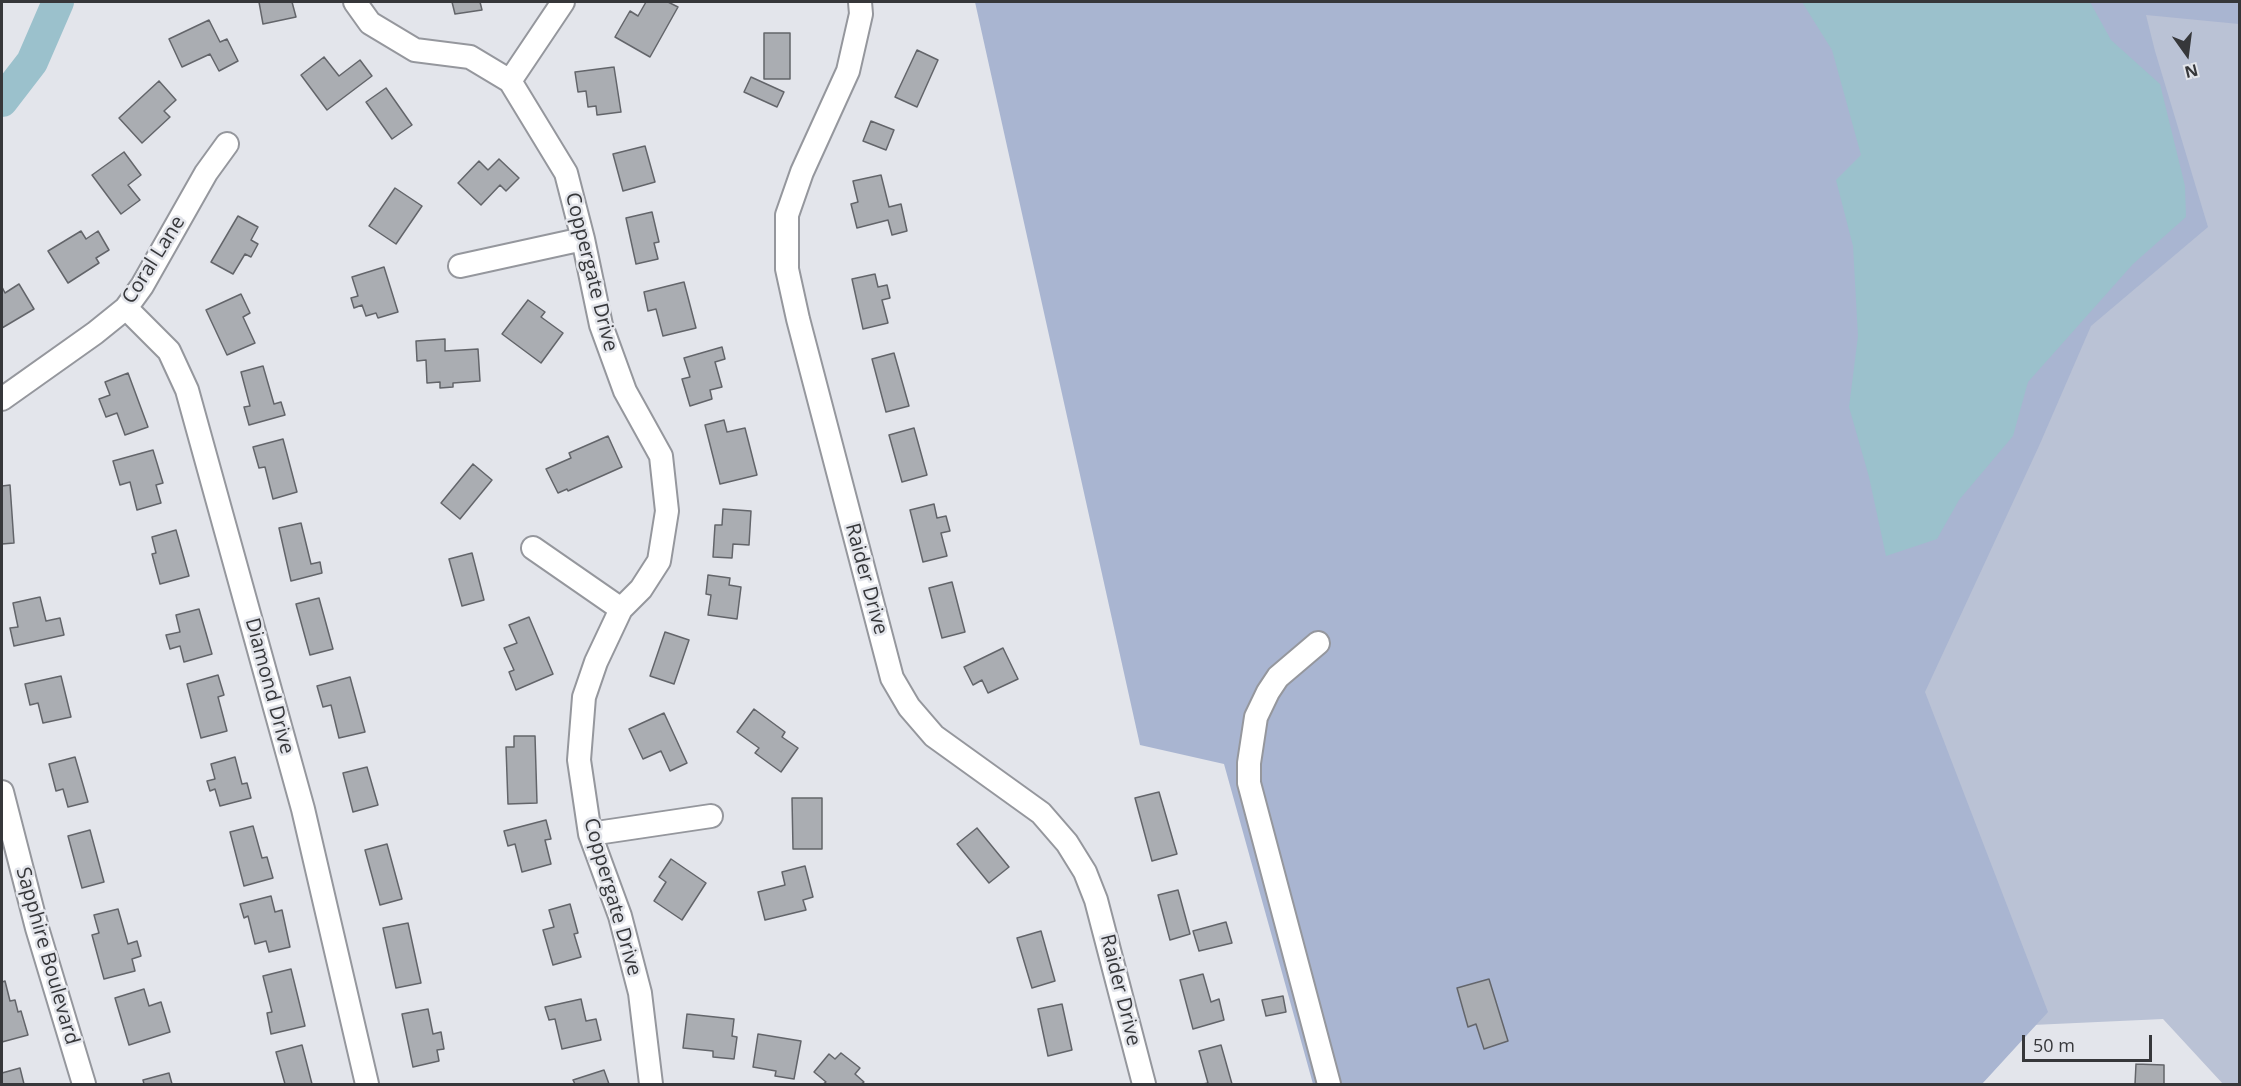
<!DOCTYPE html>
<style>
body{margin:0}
#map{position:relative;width:2241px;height:1086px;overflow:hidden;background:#e3e5eb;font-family:"Open Sans",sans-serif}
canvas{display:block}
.frame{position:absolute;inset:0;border:3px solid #36373a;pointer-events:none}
.north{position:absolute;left:2157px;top:24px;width:60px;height:60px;-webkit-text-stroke:4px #e3e5eb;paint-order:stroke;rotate:166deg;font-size:16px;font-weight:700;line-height:24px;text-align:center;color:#36373a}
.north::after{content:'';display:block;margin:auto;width:21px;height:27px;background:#36373a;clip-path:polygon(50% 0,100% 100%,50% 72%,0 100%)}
.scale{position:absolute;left:2022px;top:1035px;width:130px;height:27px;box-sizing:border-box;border:3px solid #36373a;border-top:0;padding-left:8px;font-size:18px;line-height:21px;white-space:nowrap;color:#36373a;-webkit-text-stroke:4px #e3e5eb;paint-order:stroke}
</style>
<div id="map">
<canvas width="2241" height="1086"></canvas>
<div class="frame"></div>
<div class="north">N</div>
<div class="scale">50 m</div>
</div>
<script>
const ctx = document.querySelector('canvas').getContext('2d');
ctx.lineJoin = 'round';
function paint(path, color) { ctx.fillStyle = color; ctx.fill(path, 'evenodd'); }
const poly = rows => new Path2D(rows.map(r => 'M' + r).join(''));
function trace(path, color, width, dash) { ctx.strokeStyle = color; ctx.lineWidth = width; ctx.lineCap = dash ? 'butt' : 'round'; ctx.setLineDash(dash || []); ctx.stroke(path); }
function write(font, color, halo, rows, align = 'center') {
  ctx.font = font + ' "Open Sans",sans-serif'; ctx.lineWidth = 5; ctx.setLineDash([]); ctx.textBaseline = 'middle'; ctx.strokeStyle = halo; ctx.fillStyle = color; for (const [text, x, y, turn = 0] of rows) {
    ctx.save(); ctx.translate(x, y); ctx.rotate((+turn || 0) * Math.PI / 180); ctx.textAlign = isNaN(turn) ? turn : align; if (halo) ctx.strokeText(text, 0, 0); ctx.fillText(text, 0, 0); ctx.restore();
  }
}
paint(poly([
 [2046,2,2239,2,2239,1084,2223,1084,2163,1019,2011,1026,1837,664]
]), '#bac2d5');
paint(poly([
 [975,2,2239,2,2239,24,2146,15,2155,51,2208,227,2091,326,2039,446,1925,692,2048,1012,1982,1084,1313,1084,1224,764,1140,745]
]), '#a9b5d1');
paint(poly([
 [1802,2,2090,2,2111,40,2160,84,2185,186,2186,217,2133,264,2028,382,2013,436,1959,500,1937,539,1886,556,1869,477,1849,407,1858,336,1853,246,1836,180,1861,155,1832,50]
]), '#9bc1cc');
trace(poly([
 [2,101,32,62,58,2]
]), '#9bc1cc', 32);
const building = poly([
 [259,2,292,2,296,17,263,24,259,2],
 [452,2,480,2,482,10,455,14,452,2],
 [646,2,668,2,678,7,650,57,615,37,630,11,638,16,646,2],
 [209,20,220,42,227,39,238,61,219,71,210,54,182,67,169,39,209,20],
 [764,33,790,33,790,79,764,79,764,33],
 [917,50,938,60,917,107,895,97,917,50],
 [324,57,339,76,360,60,372,76,327,110,301,75,324,57],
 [614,67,621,112,597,115,596,106,588,107,586,91,578,92,575,72,614,67],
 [751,77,784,92,777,107,744,92,751,77],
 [159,81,176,100,164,111,170,117,142,143,119,118,159,81],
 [386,88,412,125,392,139,366,102,386,88],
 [871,121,894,130,886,150,863,141,871,121],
 [645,146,655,182,623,191,613,154,645,146],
 [124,152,141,175,128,185,140,200,121,214,92,175,124,152],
 [499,159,519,178,506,191,500,185,481,205,458,183,479,161,488,170,499,159],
 [881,175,889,207,901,204,907,231,892,235,888,220,857,228,851,204,858,202,853,181,881,175],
 [395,188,422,206,396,244,369,226,395,188],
 [652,212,659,242,654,243,658,259,636,264,626,218,652,212],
 [238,216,258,227,251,240,258,244,251,257,245,254,233,274,211,262,238,216],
 [81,231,86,239,98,231,109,250,96,258,99,263,68,283,48,251,81,231],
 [384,267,398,312,378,318,376,313,366,316,362,305,354,308,351,298,358,296,352,277,384,267],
 [875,274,878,287,887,285,890,298,882,300,888,323,863,329,852,279,875,274],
 [684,282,696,328,663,336,656,309,648,311,644,292,684,282],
 [19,284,34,309,2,328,2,287,5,293,19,284],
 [241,294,250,313,243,317,255,343,227,355,206,310,241,294],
 [528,300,545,312,541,317,563,333,541,363,502,334,528,300],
 [445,339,445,351,478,349,480,381,453,383,453,387,440,388,440,382,427,383,426,360,417,361,416,341,445,339],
 [722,347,725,359,715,362,722,387,710,390,712,399,690,406,682,379,690,377,684,358,722,347],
 [894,353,909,406,886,412,872,359,894,353],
 [263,366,274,404,281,402,285,415,249,425,244,407,250,406,241,372,263,366],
 [128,373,148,427,125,435,117,413,106,417,99,399,110,395,105,382,128,373],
 [724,420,727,432,745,428,757,475,720,484,705,425,724,420],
 [914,428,927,475,902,482,889,435,914,428],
 [608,436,622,467,568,491,567,489,558,493,546,469,571,458,569,453,608,436],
 [283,439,297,492,273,499,265,467,259,468,253,447,283,439],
 [153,450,163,483,156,485,161,503,137,510,130,482,120,485,113,461,153,450],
 [473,464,492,480,460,519,441,503,473,464],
 [10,485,14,543,2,544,2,486,10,485],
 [934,504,937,518,946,516,950,531,941,533,947,556,923,562,910,510,934,504],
 [723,509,751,511,749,545,733,544,732,558,713,557,715,525,722,525,723,509],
 [301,523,311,564,320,562,322,573,291,581,279,528,301,523],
 [176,530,189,576,160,584,152,554,156,553,152,537,176,530],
 [472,553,484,600,462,606,449,559,472,553],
 [708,575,730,578,729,585,741,587,737,619,708,615,711,595,706,594,708,575],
 [952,582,965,632,942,638,929,588,952,582],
 [40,597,46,621,60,618,64,635,14,646,10,628,18,627,13,603,40,597],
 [319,598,333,649,310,655,296,604,319,598],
 [199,609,212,654,184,662,180,646,170,649,166,635,180,632,176,615,199,609],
 [529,617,553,674,516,690,509,672,514,670,504,648,517,643,509,625,529,617],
 [665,632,689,640,674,684,650,676,665,632],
 [1003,648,1018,679,988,693,982,680,973,685,964,667,1003,648],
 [218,675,224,695,218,697,227,731,201,738,187,684,218,675],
 [61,676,71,717,43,723,38,703,30,705,25,684,61,676],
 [350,677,365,732,339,738,331,705,323,707,317,686,350,677],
 [754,709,785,732,782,737,798,748,781,772,755,753,759,748,737,732,754,709],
 [664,713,687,763,670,771,661,751,643,759,629,729,664,713],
 [514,736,535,736,537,803,508,804,506,747,514,747,514,736],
 [75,757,88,802,68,807,63,789,56,791,49,764,75,757],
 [235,757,242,784,247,783,251,798,220,806,215,789,210,791,207,781,215,779,211,764,235,757],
 [367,767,378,805,353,812,343,773,367,767],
 [1159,792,1177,854,1152,861,1135,798,1159,792],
 [792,798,822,798,822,849,793,849,792,798],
 [546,820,551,839,545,840,551,864,522,872,515,844,508,846,504,831,546,820],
 [253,826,262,858,267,857,273,878,244,886,230,832,253,826],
 [977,828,1009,867,989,883,957,844,977,828],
 [90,830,104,882,82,888,68,836,90,830],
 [387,844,402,899,380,905,365,850,387,844],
 [671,859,706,883,682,920,654,901,666,882,659,877,671,859],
 [805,866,813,897,803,900,806,910,765,920,758,892,785,885,782,872,805,866],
 [1178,890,1190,934,1170,940,1158,895,1178,890],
 [271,896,275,912,282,910,290,947,269,952,266,941,255,944,248,916,244,918,240,904,271,896],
 [570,904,578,933,574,934,581,957,553,965,543,930,554,927,549,910,570,904],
 [118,909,128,944,137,941,141,956,132,959,135,971,104,979,92,935,99,933,94,915,118,909],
 [1226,922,1232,943,1199,951,1193,931,1226,922],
 [408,923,421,983,396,988,383,928,408,923],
 [1041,931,1055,981,1032,988,1017,938,1041,931],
 [291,969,305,1026,271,1034,267,1013,272,1012,263,976,291,969],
 [1203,974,1211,1002,1219,999,1224,1020,1193,1029,1180,980,1203,974],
 [1489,979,1508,1041,1484,1049,1476,1024,1468,1027,1457,988,1489,979],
 [5,981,10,1001,15,1000,18,1012,21,1011,28,1035,2,1042,2,982,5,981],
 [144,989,149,1006,161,1002,170,1032,129,1045,115,998,144,989],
 [1283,996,1286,1012,1266,1016,1262,1000,1283,996],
 [581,999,586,1021,596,1019,601,1040,562,1049,555,1019,549,1020,545,1007,581,999],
 [1062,1004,1072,1050,1048,1056,1038,1009,1062,1004],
 [428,1009,433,1034,441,1032,444,1049,437,1050,439,1061,413,1067,402,1014,428,1009],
 [687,1014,734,1019,732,1036,737,1037,734,1059,713,1057,713,1051,683,1048,687,1014],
 [758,1034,801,1041,794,1079,775,1076,776,1071,753,1067,758,1034],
 [302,1045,312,1084,285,1084,276,1052,302,1045],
 [1221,1045,1232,1084,1203,1084,1208,1083,1199,1051,1221,1045],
 [841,1053,860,1068,855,1074,864,1082,861,1084,823,1084,826,1082,814,1072,829,1054,835,1059,841,1053],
 [2136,1064,2164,1065,2164,1084,2135,1084,2136,1064],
 [20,1068,24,1084,2,1084,2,1073,20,1068],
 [604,1070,609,1084,575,1084,573,1080,604,1070],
 [169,1073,172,1084,144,1084,143,1080,169,1073]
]);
paint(building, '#aaadb2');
trace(building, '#63656a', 1.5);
const minor = poly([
 [355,2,370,23,415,50,470,57,510,81,566,173,583,239,601,325,625,391,661,456,667,511,659,561,641,589,621,609,596,662,584,697,579,760,590,834,620,916,640,993,651,1084],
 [860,2,861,14,848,71,802,172,787,215,787,269,798,319,892,678,909,707,934,736,1041,813,1067,843,1085,872,1096,900,1144,1084],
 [510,81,563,2],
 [460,266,583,239],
 [126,308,169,351,187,390,303,809,367,1084],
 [2,399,95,333,126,308,142,286,206,173,227,144],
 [533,548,621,609],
 [1318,643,1278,677,1268,692,1256,717,1249,763,1249,783,1329,1084],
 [2,792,37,928,84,1084],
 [590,834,711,816]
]);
trace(minor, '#95979d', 26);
trace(minor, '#fff', 22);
write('20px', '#36373a', '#e3e5eb', [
 ["Coral Lane",154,260,-58],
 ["Coppergate Drive",591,272,76],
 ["Raider Drive",866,579,75],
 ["Diamond Drive",269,686,75],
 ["Coppergate Drive",612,897,74],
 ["Sapphire Boulevard",47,956,74],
 ["Raider Drive",1120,990,76]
]);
</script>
